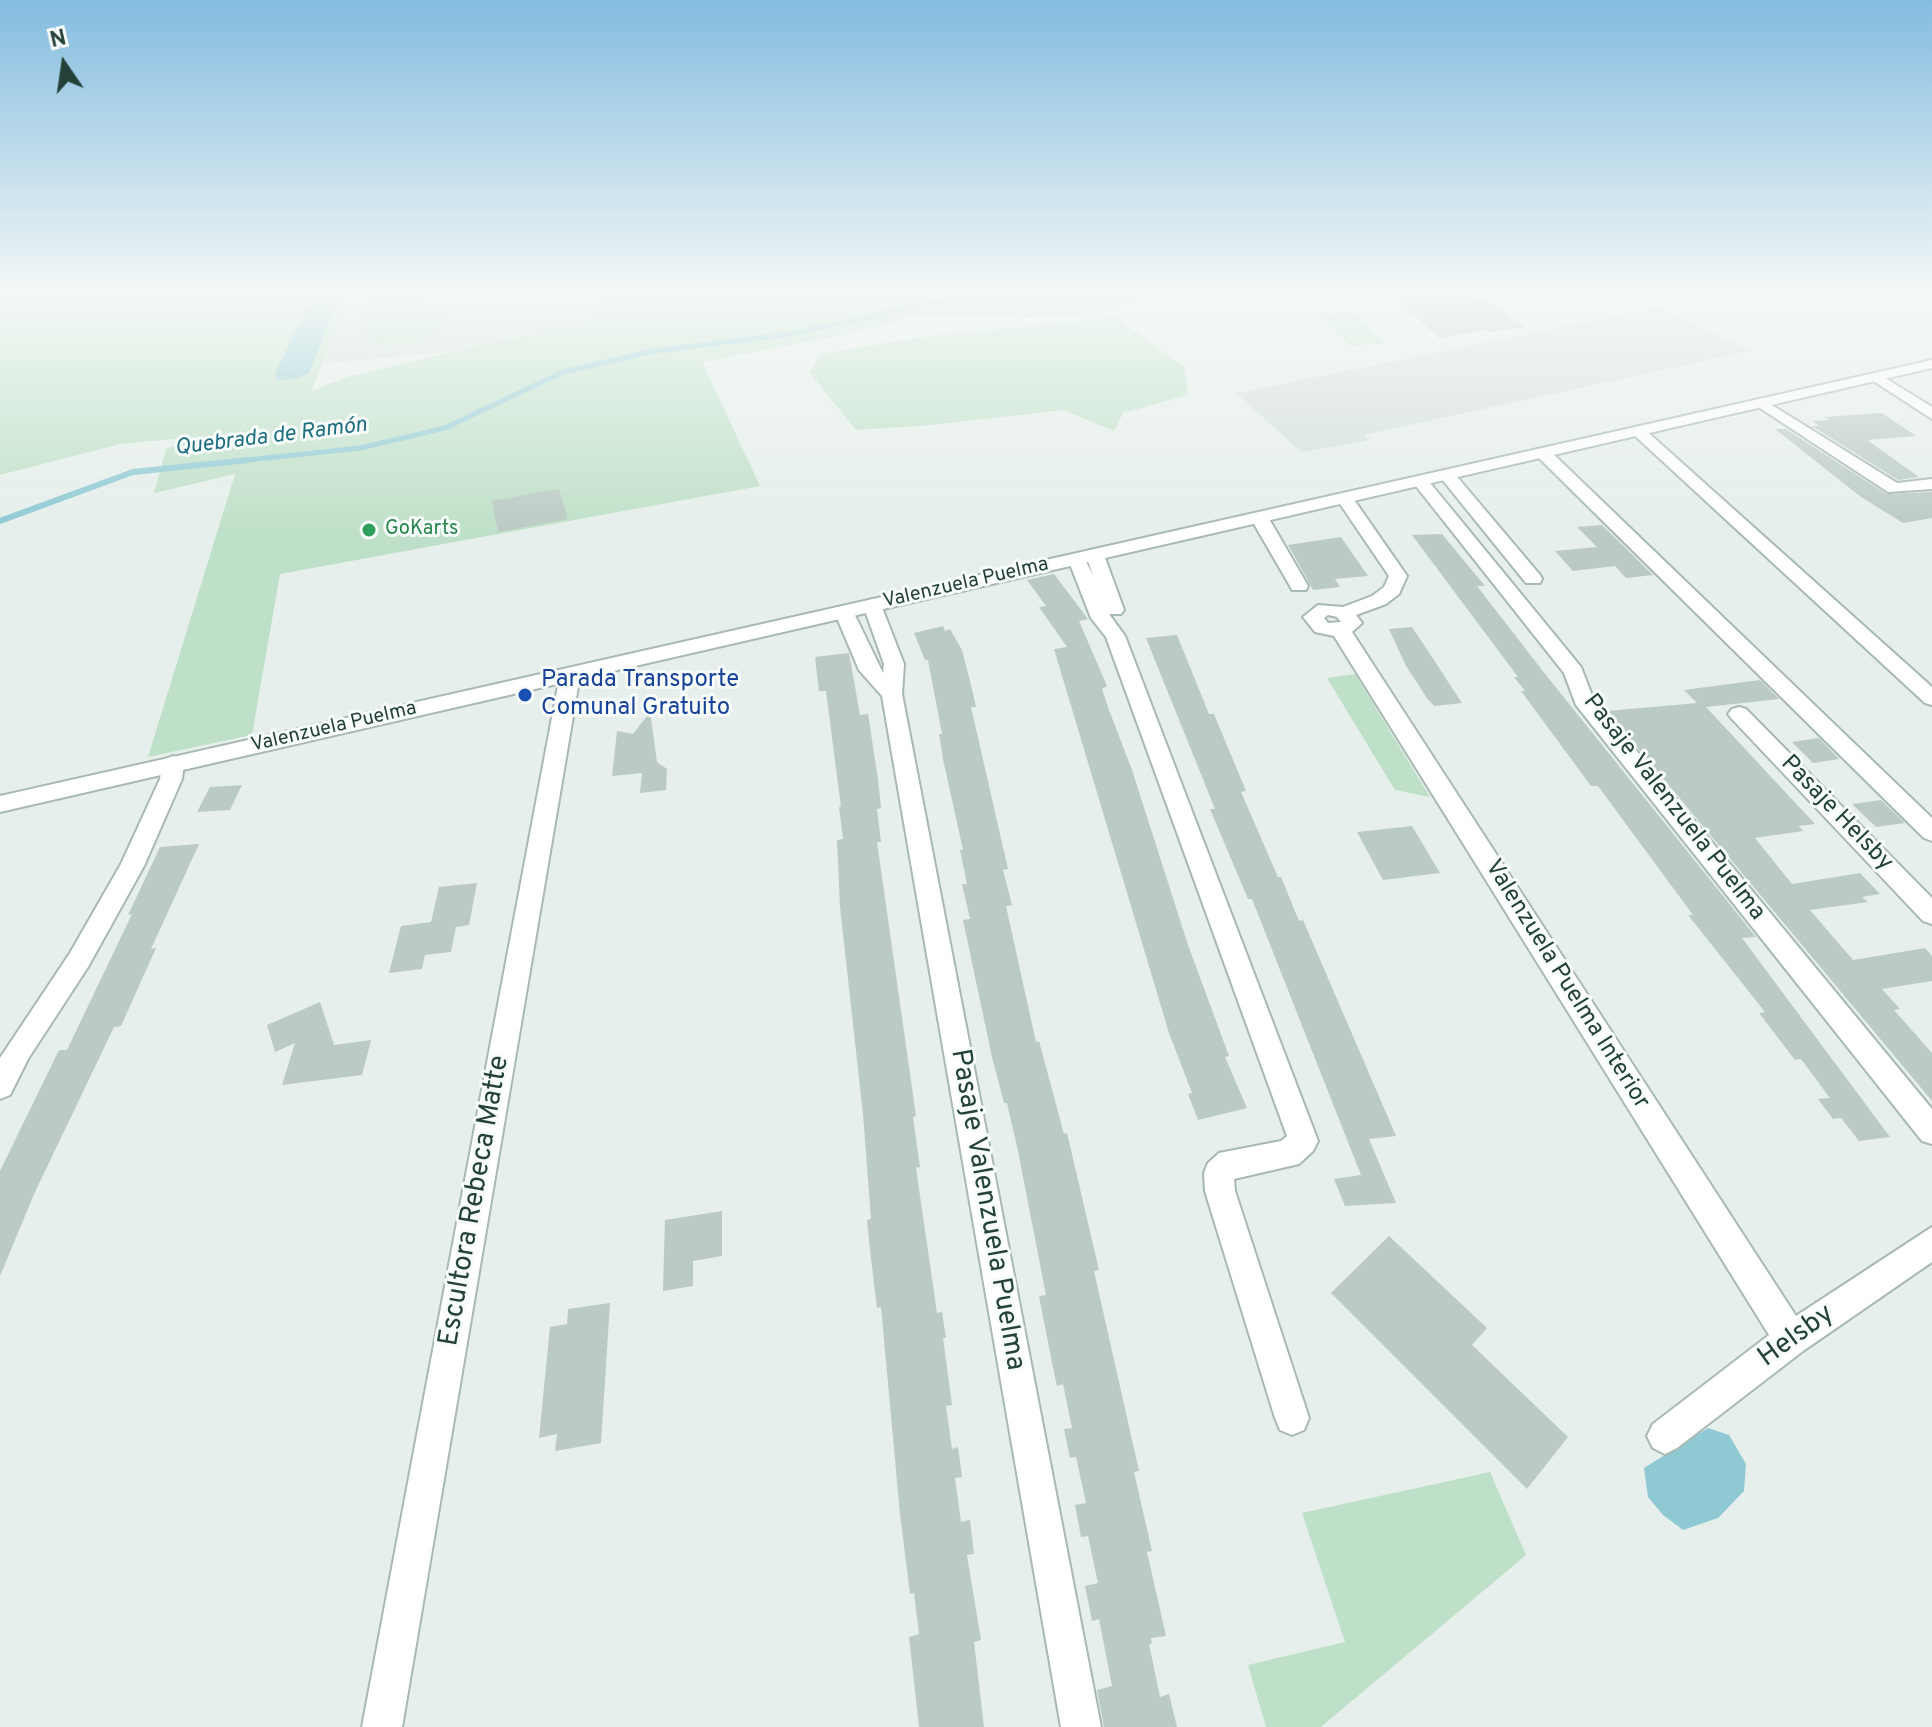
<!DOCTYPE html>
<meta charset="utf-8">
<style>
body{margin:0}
#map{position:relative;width:1932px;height:1727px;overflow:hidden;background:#e6efeb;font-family:Overpass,sans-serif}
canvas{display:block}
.north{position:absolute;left:24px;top:24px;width:80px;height:80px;-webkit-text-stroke:6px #f7fbf9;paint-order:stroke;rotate:347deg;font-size:22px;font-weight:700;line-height:32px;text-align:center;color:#24423a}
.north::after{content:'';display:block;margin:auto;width:28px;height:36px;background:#24423a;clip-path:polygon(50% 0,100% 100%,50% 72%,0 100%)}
</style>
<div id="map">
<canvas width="1932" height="1727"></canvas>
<div class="north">N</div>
</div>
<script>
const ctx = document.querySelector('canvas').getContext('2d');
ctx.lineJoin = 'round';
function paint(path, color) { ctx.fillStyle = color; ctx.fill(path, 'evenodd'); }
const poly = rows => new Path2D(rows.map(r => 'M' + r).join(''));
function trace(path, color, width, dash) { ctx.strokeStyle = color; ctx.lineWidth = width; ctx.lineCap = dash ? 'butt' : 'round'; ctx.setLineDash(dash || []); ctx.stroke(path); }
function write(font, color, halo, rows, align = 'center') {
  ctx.font = font + ' Overpass,sans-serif'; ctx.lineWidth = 6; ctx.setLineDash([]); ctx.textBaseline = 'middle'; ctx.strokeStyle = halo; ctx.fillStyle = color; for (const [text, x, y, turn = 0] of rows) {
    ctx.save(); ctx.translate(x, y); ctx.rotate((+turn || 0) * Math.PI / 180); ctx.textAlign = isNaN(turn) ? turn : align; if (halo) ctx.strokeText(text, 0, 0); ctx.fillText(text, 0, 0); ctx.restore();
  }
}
paint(poly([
 [348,290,612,290,592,320,457,351,321,364],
 [1661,307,1750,351,1364,435,1370,440,1301,452,1236,393]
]), '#d4dfda');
paint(poly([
 [0,290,348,290,312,391,350,376,592,320,612,290,1169,290,1109,311,1034,318,910,317,848,334,702,362,760,486,280,574,252,735,148,757,235,474,154,493,166,449,193,437,120,444,0,475],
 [377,290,418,290,417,293,443,315,443,327,429,337,407,345,384,347,368,339,362,330],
 [1353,311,1387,343,1350,346,1318,314],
 [1115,317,1185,367,1188,395,1123,413,1114,431,1063,410,920,426,856,430,809,372,822,354,928,336],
 [1355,674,1430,797,1395,790,1327,678],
 [1490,1472,1526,1555,1321,1727,1266,1727,1248,1665,1345,1642,1302,1513]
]), '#bfe0c8');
paint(poly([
 [315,290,342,290,309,373,299,378,280,380,276,378,276,372],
 [1708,1428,1729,1435,1746,1464,1744,1491,1718,1518,1683,1530,1663,1515,1648,1497,1644,1468]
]), '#8ec9d4');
trace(poly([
 [229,462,360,448,445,428,563,372,654,351,792,334,945,300,1081,295,1108,290]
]), '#8ec9d4', 5);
trace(poly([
 [0,521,133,472,248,460]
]), '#8ec9d4', 6);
paint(poly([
 [1387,290,1464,290,1475,299,1486,298,1526,327,1490,332,1485,329,1440,339],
 [1882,413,1916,436,1867,440,1919,477,1898,480,1812,426,1819,426,1813,421,1830,420,1825,417],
 [1775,429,1786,429,1886,494,1932,492,1932,518,1903,523,1861,497],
 [559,489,568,519,498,532,492,501],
 [1602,525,1653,575,1626,578,1615,566,1573,571,1555,551,1597,547,1577,527],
 [1442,534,1485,586,1477,586,1542,670,1756,937,1742,938,1890,1137,1859,1141,1841,1118,1833,1119,1818,1099,1830,1098,1801,1059,1795,1060,1759,1013,1765,1012,1688,915,1693,915,1598,786,1591,786,1521,691,1525,691,1514,677,1518,677,1412,535],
 [1341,537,1368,576,1335,579,1340,587,1313,590,1288,545],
 [1054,574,1088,619,1079,621,1107,686,1102,689,1109,710,1132,770,1188,945,1229,1056,1225,1057,1247,1108,1198,1120,1188,1094,1192,1093,1169,1033,1054,649,1067,647,1039,607,1046,606,1027,580],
 [943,626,945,631,950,629,962,650,971,685,976,707,971,707,1008,869,1003,870,1012,905,1006,906,1036,1042,1039,1041,1064,1134,1067,1133,1099,1270,1094,1271,1139,1471,1134,1472,1152,1551,1147,1552,1166,1636,1151,1638,1152,1644,1149,1644,1160,1697,1169,1694,1177,1727,1104,1727,1097,1690,1112,1686,1099,1619,1092,1621,1085,1586,1098,1583,1088,1536,1081,1537,1075,1505,1086,1503,1076,1457,1070,1458,1064,1429,1072,1428,1063,1384,1057,1386,1051,1358,1039,1296,1046,1295,1018,1151,1007,1103,1004,1103,992,1057,963,920,970,919,962,884,967,884,960,850,963,850,943,759,939,734,942,734,928,660,925,660,914,633],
 [1412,627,1426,648,1462,703,1434,706,1427,698,1406,666,1389,629],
 [1177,635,1209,714,1214,714,1246,791,1241,792,1278,877,1281,877,1299,921,1303,920,1396,1136,1369,1139,1396,1203,1345,1206,1334,1179,1361,1175,1252,899,1248,899,1210,809,1215,809,1146,638],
 [849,653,860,715,868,714,878,779,881,808,877,809,881,842,877,842,916,1116,913,1117,920,1167,916,1168,937,1313,942,1312,946,1338,943,1338,952,1405,946,1406,952,1449,958,1447,962,1477,955,1478,961,1522,970,1520,974,1554,967,1555,981,1640,974,1642,984,1727,919,1727,909,1637,919,1634,914,1593,910,1594,900,1514,881,1307,877,1308,870,1250,867,1220,871,1219,863,1114,840,907,837,840,843,839,839,807,841,807,826,691,819,691,815,657],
 [1760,680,1779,699,1706,707,1815,824,1799,826,1803,831,1755,838,1792,884,1860,873,1880,894,1862,897,1868,902,1810,910,1853,960,1925,948,1932,956,1932,981,1882,989,1900,1009,1894,1010,1932,1053,1932,1101,1607,711,1697,703,1684,690],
 [650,712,657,762,667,769,666,790,640,793,642,773,612,776,617,731,633,734],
 [1819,738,1839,759,1813,763,1792,742],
 [242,785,230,810,197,812,210,787],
 [1881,800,1905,823,1876,827,1852,804],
 [1412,826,1440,873,1383,880,1357,832],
 [199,844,151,949,156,948,121,1026,114,1027,35,1192,0,1276,0,1171,59,1050,67,1050,132,914,128,915,160,847],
 [477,883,469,925,456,927,451,952,425,955,422,969,389,973,401,926,431,922,439,887],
 [320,1002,334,1045,371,1040,362,1075,282,1085,295,1043,275,1052,267,1025],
 [722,1211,722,1256,693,1261,693,1286,663,1291,665,1220],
 [1389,1236,1487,1328,1472,1345,1568,1437,1527,1489,1331,1293],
 [610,1303,601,1443,555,1451,557,1434,539,1438,550,1327,567,1324,568,1309]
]), '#bbcac4');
const minor = poly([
 [1877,373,1932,407,1932,419,1872,380,1872,374,1877,373],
 [1762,399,1897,483,1932,479,1932,489,1888,492,1757,406,1757,400,1762,399],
 [1638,426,1643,428,1932,687,1932,705,1925,703,1633,434,1630,431,1638,426],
 [1543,448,1549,450,1932,818,1932,841,1924,838,1537,456,1537,450,1543,448],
 [1447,470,1453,472,1540,575,1542,579,1540,583,1526,583,1441,478,1441,472,1447,470],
 [1420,476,1426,478,1581,667,1593,698,1932,1109,1932,1144,1922,1141,1576,705,1564,673,1412,481,1420,476],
 [1344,493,1350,494,1407,576,1399,594,1386,604,1356,615,1362,623,1352,632,1796,1316,1932,1227,1932,1262,1803,1351,1677,1448,1665,1454,1653,1448,1647,1436,1653,1424,1769,1335,1334,636,1315,632,1303,617,1318,605,1343,607,1372,596,1384,587,1389,576,1336,498,1344,493],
 [1328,615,1337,617,1341,622,1328,623,1324,618,1328,615],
 [1259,512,1268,517,1308,586,1306,590,1292,590,1290,586,1250,517,1259,512],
 [1095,550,1104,555,1124,610,1121,614,1109,614,1125,636,1318,1141,1313,1151,1299,1164,1234,1179,1235,1191,1309,1418,1304,1430,1292,1435,1280,1430,1275,1418,1205,1191,1204,1173,1208,1163,1219,1153,1281,1141,1287,1136,1106,637,1091,618,1068,559,1071,555,1083,555,1093,576,1086,555,1095,550],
 [872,599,881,605,904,664,902,694,1101,1727,1061,1727,882,696,859,670,834,611,837,607,851,607,883,673,884,664,863,605,872,599],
 [570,669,580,675,402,1727,362,1727,560,675,570,669],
 [1739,707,1746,709,1932,898,1932,924,1923,921,1732,719,1728,714,1732,709,1739,707],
 [173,756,181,759,184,764,182,779,144,866,88,967,28,1059,10,1095,0,1099,0,1058,70,953,121,864,160,779,162,764,165,759,173,756]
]);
const tertiary = poly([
 [1932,360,1932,368,0,812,0,796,1932,360]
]);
trace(minor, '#a8b8b2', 4);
trace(tertiary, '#a8b8b2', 4);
paint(minor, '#fff');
paint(tertiary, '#fff');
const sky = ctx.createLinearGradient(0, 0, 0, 532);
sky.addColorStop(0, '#84bce0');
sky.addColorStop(0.55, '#f4f8f6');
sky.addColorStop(1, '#f4f8f600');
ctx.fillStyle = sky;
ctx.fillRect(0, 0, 1932, 532);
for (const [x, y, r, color] of [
 [369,530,8,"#2e9e5b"],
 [525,695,8,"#1a4fb4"]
]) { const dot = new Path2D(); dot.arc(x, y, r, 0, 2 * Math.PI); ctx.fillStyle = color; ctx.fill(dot); trace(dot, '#f7fbf9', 3); }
write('20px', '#27864d', '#f7fbf9', [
 ["GoKarts",385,530]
], 'left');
write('20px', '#24423a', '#f7fbf9', [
 ["Valenzuela Puelma",966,584,-13],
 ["Valenzuela Puelma",334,728,-13]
]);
write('italic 22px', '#1c6f80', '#f7fbf9', [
 ["Quebrada de Ramón",271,438,-7]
]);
write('24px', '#164399', '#f7fbf9', [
 ["Parada Transporte",541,681],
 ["Comunal Gratuito",541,709]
], 'left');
write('24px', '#24423a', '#f7fbf9', [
 ["Pasaje Valenzuela Puelma",1673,808,52],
 ["Pasaje Helsby",1836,814,46],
 ["Valenzuela Puelma Interior",1566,985,58]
]);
write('28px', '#24423a', '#f7fbf9', [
 ["Escultora Rebeca Matte",476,1201,-80],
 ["Pasaje Valenzuela Puelma",986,1210,80],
 ["Helsby",1797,1337,-36]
]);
</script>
